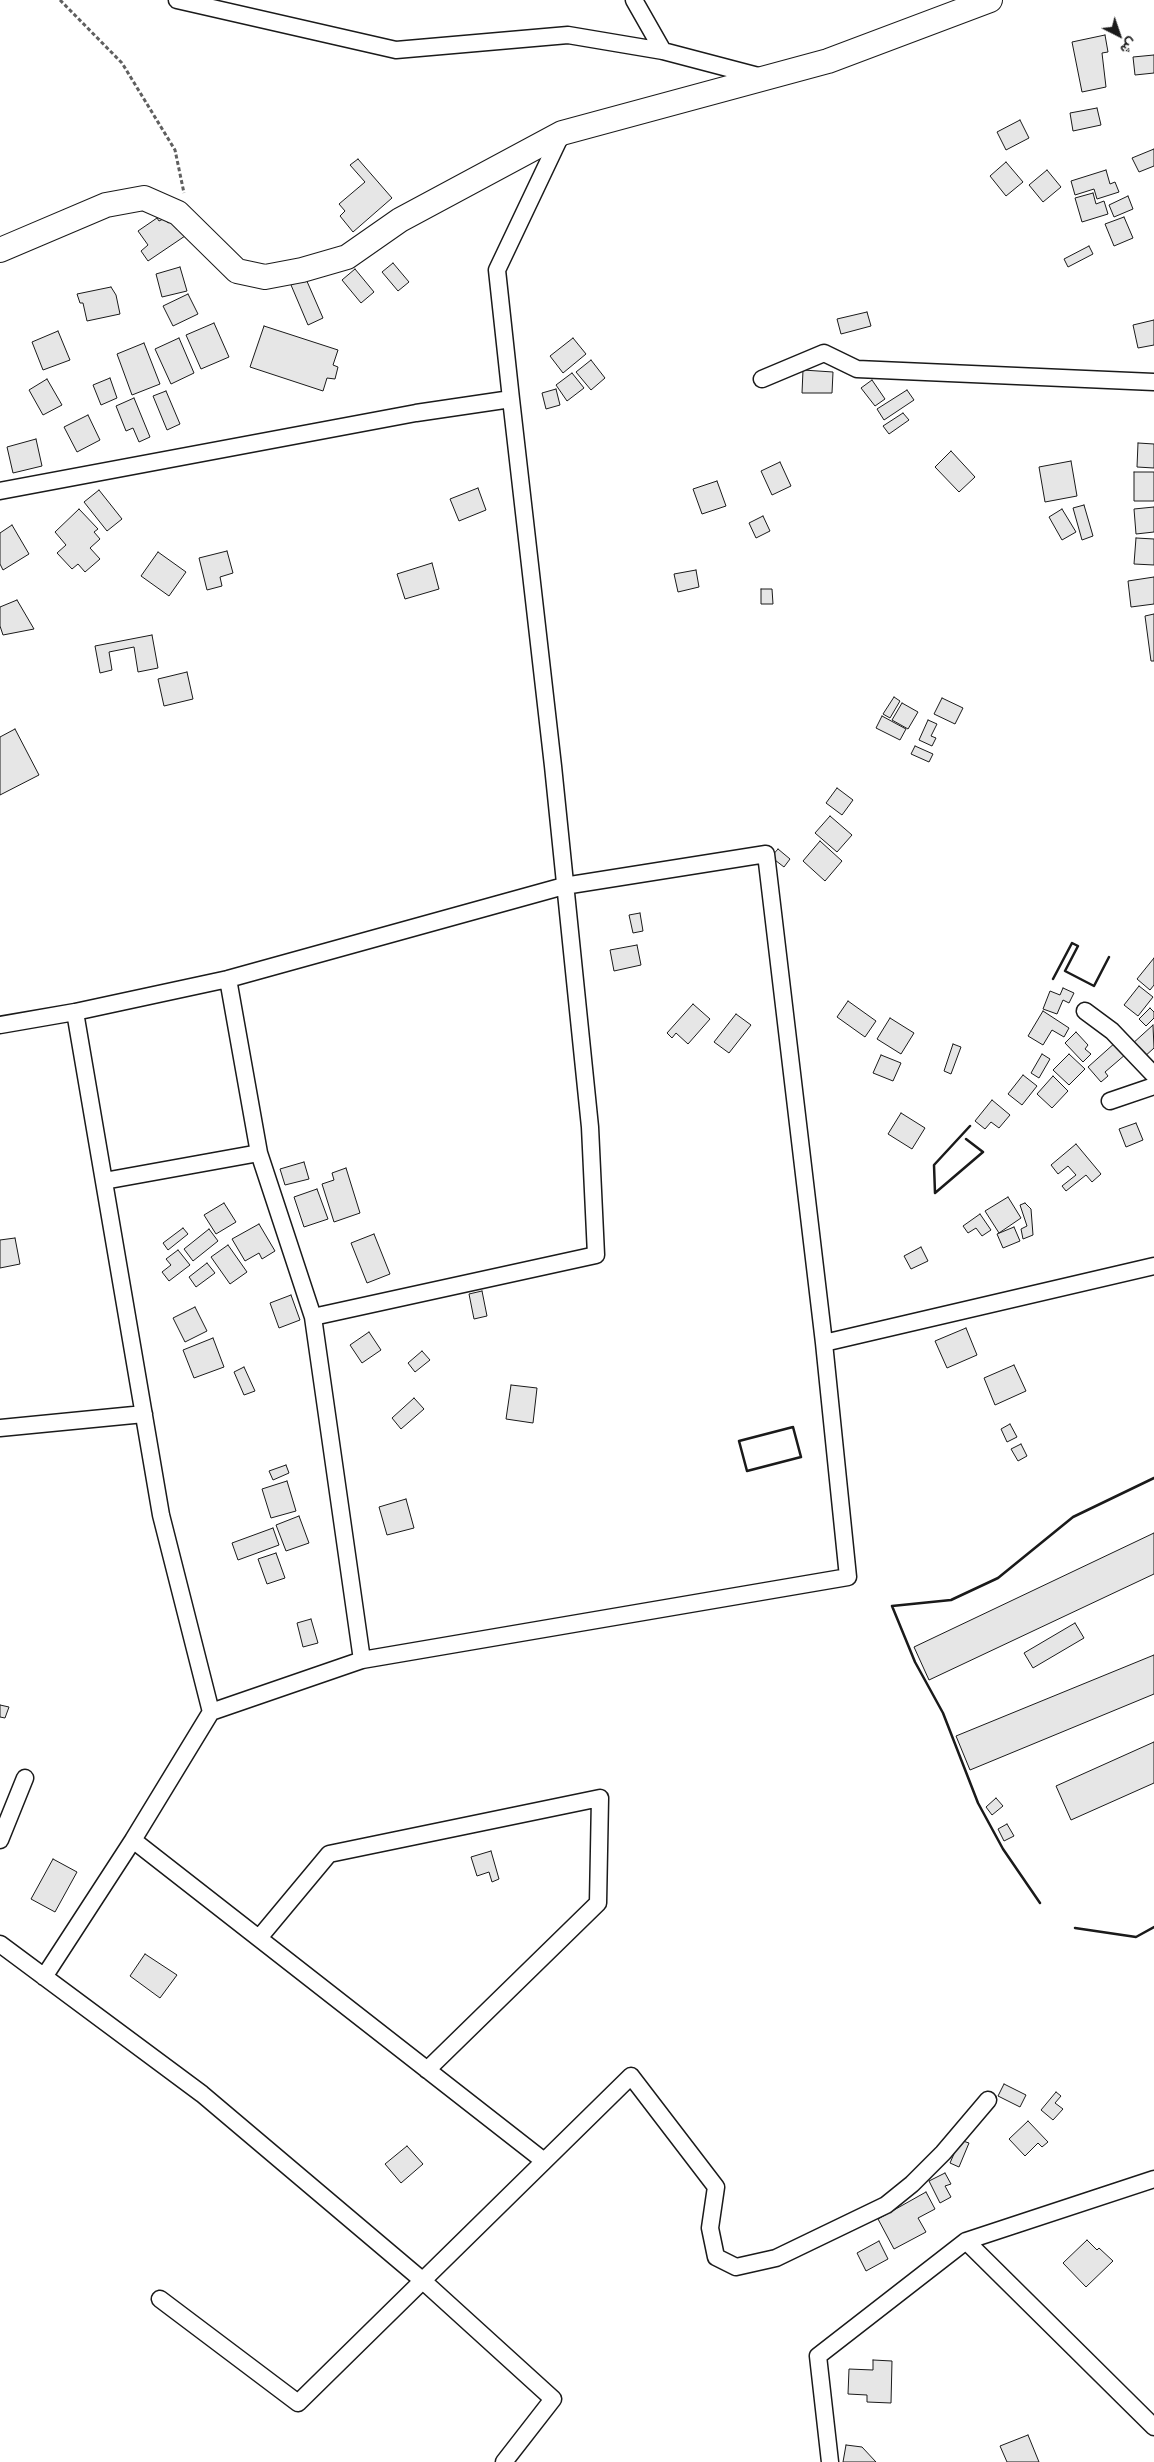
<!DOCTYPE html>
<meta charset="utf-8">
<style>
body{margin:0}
#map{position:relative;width:1154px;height:2462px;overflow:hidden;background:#fff;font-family:"PT Serif",Vazirmatn,serif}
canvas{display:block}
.north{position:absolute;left:1094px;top:10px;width:50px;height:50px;-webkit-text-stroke:4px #fff;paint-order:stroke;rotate:139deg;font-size:14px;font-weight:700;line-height:20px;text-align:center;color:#1a1a1a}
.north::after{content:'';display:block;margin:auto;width:18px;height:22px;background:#1a1a1a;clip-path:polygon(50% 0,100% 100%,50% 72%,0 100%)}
</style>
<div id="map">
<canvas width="1154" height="2462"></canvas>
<div class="north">ش</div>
</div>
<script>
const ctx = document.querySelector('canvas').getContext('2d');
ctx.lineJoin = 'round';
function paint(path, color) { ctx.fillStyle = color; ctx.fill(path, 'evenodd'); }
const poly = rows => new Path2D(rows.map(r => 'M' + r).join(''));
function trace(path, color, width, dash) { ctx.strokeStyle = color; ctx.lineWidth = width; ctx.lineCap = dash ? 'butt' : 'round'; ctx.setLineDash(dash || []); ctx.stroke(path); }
const building = poly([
 [1105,35,1108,52,1102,53,1106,87,1082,92,1072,42,1105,35],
 [1154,55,1154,73,1135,75,1133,57,1154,55],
 [1097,108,1101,125,1073,131,1070,113,1097,108],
 [1020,120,1029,138,1006,150,997,132,1020,120],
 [1154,149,1154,166,1139,172,1132,158,1154,149],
 [358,159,392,198,353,232,340,216,345,211,339,204,365,182,350,165,358,159],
 [1006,162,1023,182,1006,196,990,176,1006,162],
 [1047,170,1061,187,1043,202,1029,185,1047,170],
 [1106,170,1110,184,1115,182,1119,192,1097,199,1094,189,1075,195,1071,181,1106,170],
 [1093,193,1096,204,1104,201,1108,214,1082,222,1075,198,1093,193],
 [1128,196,1133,209,1114,217,1109,205,1128,196],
 [1124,217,1133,238,1114,246,1105,224,1124,217],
 [157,218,159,221,165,218,168,223,174,219,185,236,148,261,141,251,148,245,138,231,157,218],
 [1089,246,1093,254,1068,267,1064,259,1089,246],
 [393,263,409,282,398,291,382,272,393,263],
 [180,267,187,291,162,297,156,274,180,267],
 [355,269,374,292,361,303,342,280,355,269],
 [306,279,323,318,308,325,291,285,306,279],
 [111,287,116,295,120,314,87,321,83,303,80,303,77,294,111,287],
 [188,294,198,314,173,326,163,306,188,294],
 [867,312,871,326,841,334,837,319,867,312],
 [1154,320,1154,345,1138,348,1133,325,1154,320],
 [214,323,229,357,201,369,186,335,214,323],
 [264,326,338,350,333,365,338,367,335,379,327,378,323,391,250,367,264,326],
 [58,331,70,360,43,370,32,342,58,331],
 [179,338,194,373,171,384,155,349,179,338],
 [573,338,586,354,563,373,550,356,573,338],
 [144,343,160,384,132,395,117,354,144,343],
 [591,360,605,378,591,390,576,372,591,360],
 [803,370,833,372,832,393,802,393,803,370],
 [572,373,584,388,567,401,556,385,572,373],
 [110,378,117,398,101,405,93,385,110,378],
 [47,379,62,405,43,415,29,390,47,379],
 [872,380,885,399,875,406,861,388,872,380],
 [556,389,560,405,546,409,542,393,556,389],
 [907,390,914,400,884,420,877,409,907,390],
 [166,391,180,424,167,430,153,396,166,391],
 [134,398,150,437,139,442,133,428,126,431,116,406,134,398],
 [903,413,909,420,889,434,883,426,903,413],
 [88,415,100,440,77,452,64,427,88,415],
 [36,439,42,466,13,473,7,447,36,439],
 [1138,443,1154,444,1154,468,1137,467,1138,443],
 [951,451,975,477,959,492,935,467,951,451],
 [1071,461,1077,496,1045,502,1039,467,1071,461],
 [780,462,791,486,772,495,761,471,780,462],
 [1134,472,1154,472,1154,501,1134,501,1134,472],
 [717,481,726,506,702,514,693,489,717,481],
 [478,488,486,510,459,521,450,499,478,488],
 [99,490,122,519,107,531,84,502,99,490],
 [1084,505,1093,536,1082,540,1073,508,1084,505],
 [1154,507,1154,532,1136,534,1134,509,1154,507],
 [79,509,98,529,94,532,100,539,90,548,100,559,85,572,78,564,72,569,57,553,66,545,55,532,79,509],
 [1062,509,1076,532,1062,540,1049,517,1062,509],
 [763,516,770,531,756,538,749,523,763,516],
 [12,525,29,554,3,570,0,564,0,533,12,525],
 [1136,538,1154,539,1154,565,1134,564,1136,538],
 [227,551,233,573,220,577,222,586,207,590,199,558,227,551],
 [158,552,186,572,169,596,141,576,158,552],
 [432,563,439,589,405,599,397,574,432,563],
 [696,570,699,587,678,592,674,574,696,570],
 [1154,577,1154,604,1131,607,1128,581,1154,577],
 [761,589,772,589,773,604,761,604,761,589],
 [17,600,34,629,3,635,0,626,0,607,17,600],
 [1154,614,1154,661,1151,661,1145,616,1154,614],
 [152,635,158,668,138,672,134,647,109,652,112,670,100,673,95,646,152,635],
 [187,672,193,699,164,706,158,679,187,672],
 [894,697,900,701,890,718,883,714,894,697],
 [942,698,963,708,955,724,934,714,942,698],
 [902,703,918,712,908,729,892,720,902,703],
 [882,716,906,729,900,740,876,728,882,716],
 [928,720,937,724,931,736,936,738,932,746,919,740,928,720],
 [15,729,39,775,0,795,0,737,15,729],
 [915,746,933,754,929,762,911,754,915,746],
 [837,788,853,800,842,815,826,803,837,788],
 [830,816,852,835,837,852,815,833,830,816],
 [820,841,842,861,825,881,803,861,820,841],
 [778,849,790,859,784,867,771,857,778,849],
 [640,913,643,931,633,933,629,915,640,913],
 [637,945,641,965,614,971,610,950,637,945],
 [1154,958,1154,985,1150,990,1137,979,1154,958],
 [1139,986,1153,997,1138,1016,1124,1005,1139,986],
 [1063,988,1074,993,1069,1003,1063,1000,1057,1014,1043,1009,1050,991,1060,995,1063,988],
 [848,1001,876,1021,865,1037,837,1017,848,1001],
 [693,1004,710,1019,688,1044,676,1033,672,1038,667,1033,693,1004],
 [1150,1008,1154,1012,1154,1018,1146,1026,1139,1019,1150,1008],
 [1043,1011,1069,1028,1064,1037,1052,1030,1043,1045,1028,1036,1043,1011],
 [736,1014,751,1025,729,1053,714,1042,736,1014],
 [890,1018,914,1033,901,1054,877,1039,890,1018],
 [1153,1025,1154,1048,1143,1058,1131,1045,1153,1025],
 [1076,1032,1088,1045,1085,1049,1091,1054,1083,1062,1065,1043,1076,1032],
 [1116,1042,1126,1054,1105,1072,1108,1076,1101,1082,1088,1067,1116,1042],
 [953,1044,961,1047,951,1074,944,1071,953,1044],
 [1042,1054,1050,1059,1039,1078,1031,1073,1042,1054],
 [1069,1054,1085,1069,1069,1085,1053,1070,1069,1054],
 [881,1055,901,1063,893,1081,873,1073,881,1055],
 [1023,1075,1037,1086,1022,1105,1008,1094,1023,1075],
 [1053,1076,1068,1091,1052,1108,1037,1094,1053,1076],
 [992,1100,1010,1115,999,1128,991,1122,985,1129,975,1121,992,1100],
 [901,1113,925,1128,912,1149,888,1134,901,1113],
 [1136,1123,1143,1140,1126,1147,1119,1129,1136,1123],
 [1076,1144,1101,1174,1092,1182,1086,1175,1066,1191,1062,1186,1076,1175,1068,1166,1058,1174,1051,1165,1076,1144],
 [304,1162,309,1179,285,1185,280,1169,304,1162],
 [346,1168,360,1213,334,1222,322,1184,334,1180,332,1173,346,1168],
 [317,1189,328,1219,304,1227,294,1197,317,1189],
 [1008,1197,1021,1218,999,1233,985,1211,1008,1197],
 [224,1203,236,1222,216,1234,204,1215,224,1203],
 [1025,1203,1031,1209,1033,1235,1023,1239,1021,1229,1027,1226,1020,1205,1025,1203],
 [980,1214,991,1230,982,1236,976,1228,968,1233,963,1226,980,1214],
 [259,1224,275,1251,262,1259,259,1253,245,1261,232,1239,259,1224],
 [1014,1227,1020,1241,1003,1248,997,1234,1014,1227],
 [183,1228,188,1234,168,1250,163,1243,183,1228],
 [209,1229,218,1241,193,1261,184,1249,209,1229],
 [374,1234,390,1274,367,1283,351,1243,374,1234],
 [15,1238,20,1264,0,1268,0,1240,15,1238],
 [228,1245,247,1272,230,1284,211,1257,228,1245],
 [921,1247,928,1261,911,1269,904,1256,921,1247],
 [178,1250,190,1265,169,1281,162,1272,171,1265,166,1259,178,1250],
 [207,1263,215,1273,196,1287,189,1277,207,1263],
 [482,1291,487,1316,474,1319,469,1294,482,1291],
 [291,1295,300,1320,279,1328,270,1303,291,1295],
 [195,1307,207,1331,185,1342,173,1318,195,1307],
 [966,1328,977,1355,947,1368,935,1341,966,1328],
 [369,1332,381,1350,362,1363,350,1345,369,1332],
 [213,1338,224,1367,194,1378,183,1350,213,1338],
 [422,1351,430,1360,415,1372,408,1363,422,1351],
 [1014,1365,1026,1391,995,1405,984,1378,1014,1365],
 [244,1367,255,1391,244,1395,234,1372,244,1367],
 [511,1385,537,1388,533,1423,506,1419,511,1385],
 [414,1398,424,1409,401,1429,392,1418,414,1398],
 [1010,1424,1017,1437,1007,1442,1001,1429,1010,1424],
 [1021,1444,1027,1456,1018,1461,1011,1449,1021,1444],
 [286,1465,289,1473,273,1480,269,1471,286,1465],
 [287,1481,296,1511,271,1518,262,1489,287,1481],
 [406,1499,414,1528,387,1535,379,1507,406,1499],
 [299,1516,309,1543,286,1551,276,1525,299,1516],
 [273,1528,279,1545,238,1560,232,1543,273,1528],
 [1154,1533,1154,1574,929,1680,914,1647,1154,1533],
 [276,1553,285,1578,267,1584,258,1559,276,1553],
 [311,1619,318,1643,303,1647,297,1623,311,1619],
 [1075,1623,1084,1638,1033,1668,1024,1653,1075,1623],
 [1154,1655,1154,1694,970,1770,956,1736,1154,1655],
 [0,1705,9,1707,5,1718,0,1717,0,1705],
 [1154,1742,1154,1783,1071,1820,1056,1786,1154,1742],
 [996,1798,1003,1806,992,1815,986,1807,996,1798],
 [1007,1824,1014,1836,1004,1841,998,1829,1007,1824],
 [491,1851,499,1879,492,1882,489,1872,477,1876,471,1857,491,1851],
 [53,1859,77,1872,55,1912,31,1899,53,1859],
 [145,1954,177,1975,160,1998,130,1976,145,1954],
 [1004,2084,1026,2095,1020,2107,998,2096,1004,2084],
 [1056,2092,1061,2096,1055,2103,1063,2109,1053,2120,1041,2110,1056,2092],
 [1028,2121,1048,2142,1042,2147,1038,2143,1025,2156,1009,2139,1028,2121],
 [960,2140,969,2143,959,2167,950,2163,960,2140],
 [407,2146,423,2164,401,2183,385,2164,407,2146],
 [945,2173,951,2184,945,2186,951,2197,940,2203,929,2181,945,2173],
 [926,2192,935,2209,918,2218,926,2232,894,2249,878,2219,926,2192],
 [1087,2240,1097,2250,1099,2248,1113,2261,1086,2287,1063,2263,1087,2240],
 [879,2241,888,2259,866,2271,857,2253,879,2241],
 [873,2360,892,2361,891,2403,867,2402,867,2395,848,2394,849,2369,873,2370,873,2360],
 [1028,2435,1039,2462,1007,2462,1000,2446,1028,2435],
 [846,2445,862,2447,876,2462,843,2462,846,2445]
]);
paint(building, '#e6e6e6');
trace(building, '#1a1a1a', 1);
const street = poly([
 [177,0,396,50,568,35,663,51,762,77],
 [634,0,663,51],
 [762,379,824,353,857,369,1154,382],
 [0,491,416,413,511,399,497,270,562,133],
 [1085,1011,1112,1031,1154,1075],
 [0,1025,75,1012],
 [1110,1101,1154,1086],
 [259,1153,313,1317,362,1660],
 [104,1181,259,1153,228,979],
 [313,1317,596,1255,590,1127,553,766,511,399],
 [824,1343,1154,1266],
 [0,1428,144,1414],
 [0,1840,25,1778],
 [133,1840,544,2161],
 [259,1938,329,1854,600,1798,598,1903,427,2070],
 [0,1944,202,2094,422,2280,553,2399,504,2462],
 [44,1977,133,1840,211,1712,362,1660,848,1577,824,1343,766,854,564,886,228,979,75,1012,161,1515,211,1712],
 [966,2241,1154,2427],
 [160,2299,298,2403,631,2076,716,2187,710,2228,716,2257,736,2267,776,2258,886,2205,912,2184,943,2153,988,2100],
 [830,2462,818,2356,966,2241,1154,2179]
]);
const secondary = poly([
 [0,250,106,205,144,198,178,213,237,271,265,277,302,270,347,257,400,220,562,133,828,61,990,0]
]);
trace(street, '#1a1a1a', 19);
trace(secondary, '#1a1a1a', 26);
trace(poly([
 [60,0,122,63,175,150,184,193]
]), '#5f5f5f', 3, [4, 2.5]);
trace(street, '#fff', 16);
trace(secondary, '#fff', 24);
trace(poly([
 [1053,979,1072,943,1078,946,1065,971,1094,986,1109,957],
 [966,1139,983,1152,935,1193,934,1165,970,1126],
 [793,1427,801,1457,747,1471,739,1441,793,1427],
 [1040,1903,1003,1849,978,1803,943,1713,915,1662,892,1606,951,1600,998,1578,1073,1517,1154,1478],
 [1075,1928,1136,1937,1154,1927]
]), '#1a1a1a', 2.5);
</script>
